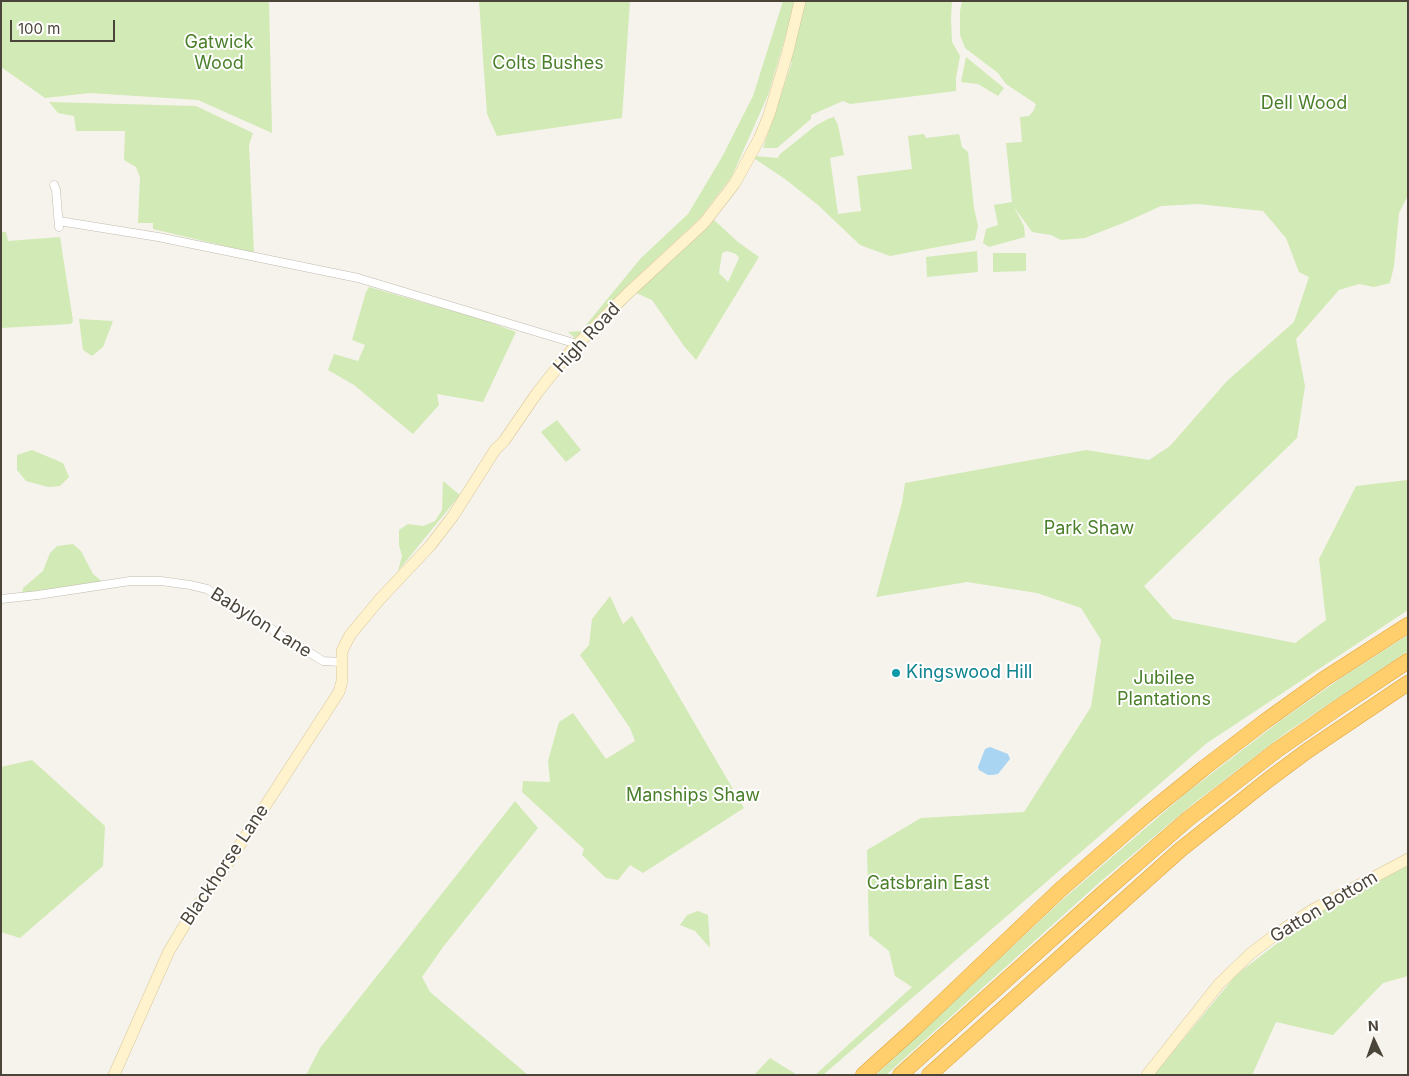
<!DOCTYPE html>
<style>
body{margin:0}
#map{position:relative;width:1409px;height:1076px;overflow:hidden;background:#f6f3ec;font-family:Inter,sans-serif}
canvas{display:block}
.frame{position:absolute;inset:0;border:2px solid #4b4439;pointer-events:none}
.north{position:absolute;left:1349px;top:1016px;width:50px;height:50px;-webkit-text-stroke:4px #fff;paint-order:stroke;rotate:357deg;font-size:14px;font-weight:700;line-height:20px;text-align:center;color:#4b4439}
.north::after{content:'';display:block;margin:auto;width:18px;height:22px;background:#4b4439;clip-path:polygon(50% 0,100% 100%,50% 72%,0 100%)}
.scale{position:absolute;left:10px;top:20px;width:105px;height:22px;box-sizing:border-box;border:2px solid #4b4439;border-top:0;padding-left:6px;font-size:15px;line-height:18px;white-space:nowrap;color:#4b4439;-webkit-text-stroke:4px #fff;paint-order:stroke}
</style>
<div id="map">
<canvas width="1409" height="1076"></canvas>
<div class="frame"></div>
<div class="north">N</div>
<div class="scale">100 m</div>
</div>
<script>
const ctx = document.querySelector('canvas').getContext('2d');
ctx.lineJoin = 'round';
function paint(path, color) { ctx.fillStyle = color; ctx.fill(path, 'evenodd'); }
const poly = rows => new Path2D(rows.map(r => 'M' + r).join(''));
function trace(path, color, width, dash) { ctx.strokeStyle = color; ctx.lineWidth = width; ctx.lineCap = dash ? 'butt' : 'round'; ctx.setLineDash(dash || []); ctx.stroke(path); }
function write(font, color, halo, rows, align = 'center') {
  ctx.font = font + ' Inter,sans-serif'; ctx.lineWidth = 4; ctx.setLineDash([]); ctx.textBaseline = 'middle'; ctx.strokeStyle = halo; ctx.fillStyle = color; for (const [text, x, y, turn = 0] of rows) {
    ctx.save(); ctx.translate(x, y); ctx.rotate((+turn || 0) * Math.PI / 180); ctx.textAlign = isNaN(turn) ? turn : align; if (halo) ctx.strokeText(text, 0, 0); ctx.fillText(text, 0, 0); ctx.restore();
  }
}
paint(poly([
 [1,1,269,1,272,133,198,100,90,93,45,98,1,67],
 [479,1,630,1,622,118,497,136,487,114],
 [783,1,795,1,791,18,768,95,732,176,700,218,627,286,576,339,568,332,581,331,641,258,688,214,722,157,753,96],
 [805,1,952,1,951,19,952,42,960,56,956,78,956,91,850,104,843,101,811,115,811,119,777,148,763,148,792,62,790,62],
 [962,1,1408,1,1408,195,1399,213,1394,266,1390,283,1374,287,1359,284,1339,290,1296,339,1305,386,1297,438,1144,586,1173,619,1295,643,1326,620,1319,559,1356,486,1408,480,1408,610,1207,743,823,1075,815,1075,912,987,895,976,889,951,869,935,867,850,921,818,1024,812,1091,707,1101,640,1081,608,1037,593,967,582,876,597,902,503,905,483,1086,450,1149,460,1170,446,1227,381,1294,322,1309,277,1299,272,1286,238,1263,211,1198,204,1161,206,1128,221,1085,238,1061,240,1051,235,1032,232,1014,207,1024,226,1025,237,989,247,983,243,986,229,998,225,994,205,1012,202,1006,143,1022,142,1020,117,1029,116,1034,110,1036,104,1006,84,998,73,965,48,960,35,960,11],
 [966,57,1004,88,998,96,978,84,961,82],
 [49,102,196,106,253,133,249,145,254,253,153,229,153,223,138,223,140,177,136,167,124,160,125,131,76,131,74,116,58,113],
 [834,117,838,125,844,155,830,158,838,214,861,211,857,176,912,169,908,136,924,134,926,138,959,134,962,147,968,152,974,208,978,226,975,240,890,256,860,245,818,205,785,179,755,159,755,156,778,158,780,154,815,126,828,119],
 [713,219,738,242,759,257,696,360,684,346,652,300,636,293],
 [727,251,736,254,739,258,728,282,719,273,722,253],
 [1,232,6,232,8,241,60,237,73,321,71,324,1,328],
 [977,251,978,272,927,277,926,257],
 [993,253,1026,253,1026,271,993,272],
 [369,287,484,320,516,332,483,402,437,394,439,405,413,434,354,385,328,370,334,354,358,361,365,345,352,340,366,292],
 [79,319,113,321,103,347,92,356,83,350],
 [557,420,581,450,566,462,541,432],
 [32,450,63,463,69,477,60,486,48,487,26,481,17,470,17,455],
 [443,481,460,495,398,571,402,556,399,545,399,530,408,524,423,526,435,521,442,510],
 [73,544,81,551,93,574,104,583,22,594,23,588,43,571,50,553,57,546],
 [610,596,623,624,632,616,744,808,643,873,630,865,618,880,606,878,582,855,584,849,522,792,523,781,550,782,548,761,559,722,573,713,606,759,635,741,630,728,580,655,589,645,592,619],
 [1408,635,1408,651,1287,732,1193,804,1100,882,886,1075,876,1075,1061,901,1185,794,1280,721,1344,676],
 [32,760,105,826,103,866,20,938,1,932,1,767],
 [515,801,538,828,443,947,422,977,430,992,528,1075,306,1075,320,1048],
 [1408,864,1408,976,1383,983,1333,1035,1276,1022,1252,1075,1154,1075,1236,975,1310,918],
 [698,911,708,915,710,948,695,931,680,925,687,915],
 [770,1058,794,1073,796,1075,754,1075]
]), '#d2eab5');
paint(poly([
 [990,747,1008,754,1010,759,998,774,992,775,988,775,979,770,978,767,985,749]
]), '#a9d4f2');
const street = poly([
 [54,185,56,190,59,227],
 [59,221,158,237,358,278,577,344],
 [1,599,38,595,130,581,161,581,190,585,207,589,323,661,341,662]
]);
const secondary = poly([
 [114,1075,169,951,189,918,234,854,339,692,342,681,342,651,350,635,380,599,430,546,453,516,495,450,504,441,537,393,568,354,626,295,704,223,735,183,759,139,769,115,788,51,800,1],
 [1147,1075,1219,984,1250,954,1275,935,1312,910,1408,859]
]);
const highway = poly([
 [863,1075,914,1029,1061,889,1146,815,1204,768,1264,722,1324,679,1408,625],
 [900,1075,1103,893,1188,819,1277,750,1339,707,1408,661],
 [929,1075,1180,850,1268,780,1307,751,1408,683]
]);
trace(street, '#c2bbae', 9);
trace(secondary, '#d6c79b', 12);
trace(highway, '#e0a43c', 16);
trace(street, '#fff', 8);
trace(secondary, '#fff3cd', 11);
trace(highway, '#ffcf6e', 15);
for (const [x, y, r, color] of [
 [896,673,5,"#0f9aa8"]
]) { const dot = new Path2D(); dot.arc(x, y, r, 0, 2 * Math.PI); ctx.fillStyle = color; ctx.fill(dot); trace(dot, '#fff', 2); }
write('18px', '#4a7f2a', '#fff', [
 ["Gatwick",219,43],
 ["Wood",219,64],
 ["Colts Bushes",548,64],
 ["Dell Wood",1304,104],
 ["Park Shaw",1089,529],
 ["Jubilee",1164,679],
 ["Plantations",1164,700],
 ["Manships Shaw",693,796],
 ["Catsbrain East",928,884]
]);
write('18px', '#4b4439', '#fff', [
 ["High Road",587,338,-47],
 ["Babylon Lane",261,623,32],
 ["Blackhorse Lane",225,865,-56],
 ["Gatton Bottom",1324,907,-31]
]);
write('18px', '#0d838f', '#fff', [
 ["Kingswood Hill",906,673]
], 'left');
</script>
